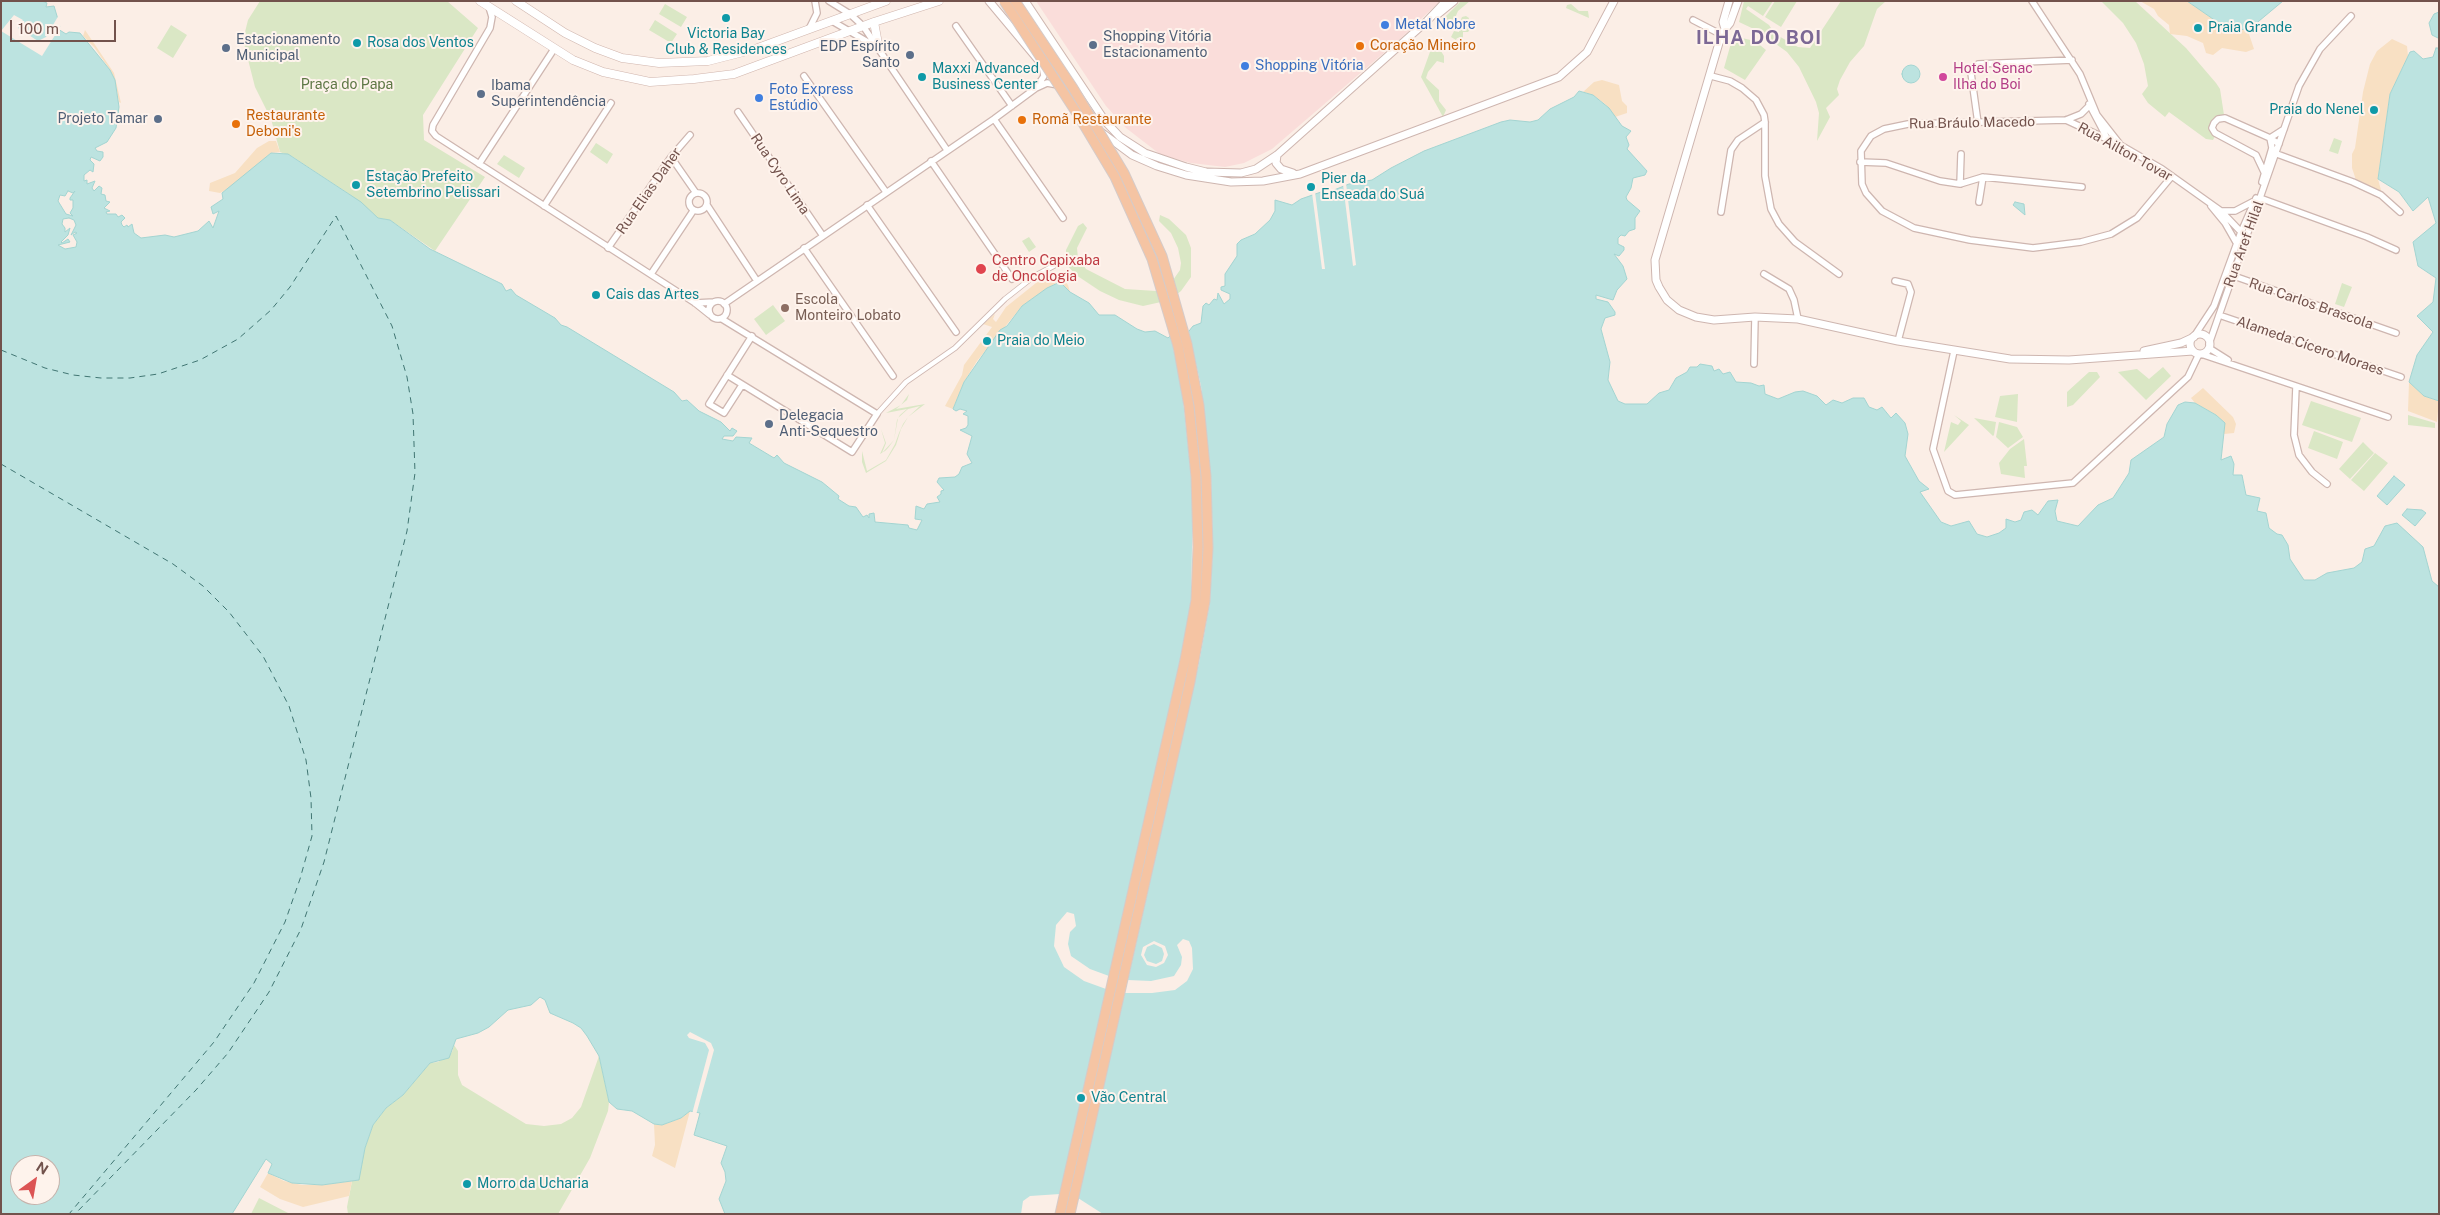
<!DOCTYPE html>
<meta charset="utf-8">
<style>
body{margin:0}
#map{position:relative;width:2440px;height:1215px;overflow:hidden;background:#fbeee6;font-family:"Public Sans",sans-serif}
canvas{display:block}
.frame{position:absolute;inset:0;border:2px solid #72524c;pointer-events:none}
.north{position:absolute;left:10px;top:1155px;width:50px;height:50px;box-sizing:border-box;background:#fef3ec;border:1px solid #c6b3ac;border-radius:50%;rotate:32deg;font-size:14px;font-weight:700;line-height:20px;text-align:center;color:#72524c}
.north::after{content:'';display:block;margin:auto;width:18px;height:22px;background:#dc5454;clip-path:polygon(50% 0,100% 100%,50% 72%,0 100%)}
.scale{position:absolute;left:10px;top:20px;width:106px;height:22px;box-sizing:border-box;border:2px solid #72524c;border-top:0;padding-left:6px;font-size:15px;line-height:18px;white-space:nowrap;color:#72524c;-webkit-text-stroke:4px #fef3ec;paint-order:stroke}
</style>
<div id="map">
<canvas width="2440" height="1215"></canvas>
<div class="frame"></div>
<div class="north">N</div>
<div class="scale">100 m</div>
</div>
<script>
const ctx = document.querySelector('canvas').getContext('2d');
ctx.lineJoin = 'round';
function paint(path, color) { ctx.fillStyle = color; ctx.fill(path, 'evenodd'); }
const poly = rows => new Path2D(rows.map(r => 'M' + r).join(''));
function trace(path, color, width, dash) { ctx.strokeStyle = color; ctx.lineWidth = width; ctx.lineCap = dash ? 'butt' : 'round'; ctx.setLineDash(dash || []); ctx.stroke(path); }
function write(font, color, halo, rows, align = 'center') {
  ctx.font = font + ' "Public Sans",sans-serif'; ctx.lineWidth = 4; ctx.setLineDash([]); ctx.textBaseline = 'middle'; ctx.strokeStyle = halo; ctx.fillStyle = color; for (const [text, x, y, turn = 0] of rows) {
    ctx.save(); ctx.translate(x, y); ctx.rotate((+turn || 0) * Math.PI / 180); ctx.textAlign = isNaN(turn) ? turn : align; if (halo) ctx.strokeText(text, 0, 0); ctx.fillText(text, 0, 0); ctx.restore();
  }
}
paint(poly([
 [1036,1,1440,1,1400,39,1272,149,1244,163,1225,167,1191,163,1161,155,1126,128,1106,106]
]), '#faddda');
paint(poly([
 [260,1,447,1,478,28,423,115,424,140,485,177,435,251,390,220,378,218,346,192,293,157,280,152,271,119,255,87,243,40,248,20],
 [1461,1,1470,1,1458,11,1452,25,1442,28,1437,25],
 [1744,1,1773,1,1763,16,1748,6,1746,9,1769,25,1775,34,1798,47,1810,48,1841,1,1886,1,1877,9,1864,46,1850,62,1840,80,1837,89,1839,95,1826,108,1830,117,1817,141,1819,113,1816,102,1799,67,1787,52,1758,31,1739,22],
 [1775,1,1797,1,1781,27,1765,17],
 [2101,1,2135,1,2186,48,2216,83,2220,89,2224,115,2214,120,2215,136,2213,140,2206,139,2169,112,2165,117,2148,103,2142,94,2148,86,2144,64,2136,43,2123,23],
 [665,4,687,17,681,27,659,14],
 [1571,4,1579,11,1588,11,1589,18,1566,8,1567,5],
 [1466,16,1469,18,1467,26,1471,28,1468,32,1463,32,1463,38,1457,38,1456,40,1451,37,1454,31,1459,32,1460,27,1458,26,1462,17],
 [655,20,677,34,671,43,649,30],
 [171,25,187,35,173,58,157,48],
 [1733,36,1755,41,1766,50,1745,80,1724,68],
 [1439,48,1444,56,1444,63,1437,61,1428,72,1426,78,1439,90,1439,101,1446,110,1443,117,1421,77,1431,49],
 [2334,138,2342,141,2338,154,2329,151],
 [596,143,613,154,607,164,590,152],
 [504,155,525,168,519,178,497,164],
 [1160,215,1169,219,1186,235,1191,248,1191,277,1181,291,1170,300,1143,306,1119,300,1100,291,1076,275,1066,264,1066,250,1078,226,1083,223,1087,228,1077,248,1078,258,1086,269,1125,289,1156,291,1171,283,1180,270,1181,263,1178,248,1171,233,1159,221],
 [1029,237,1036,247,1029,252,1022,241],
 [2342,283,2352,287,2344,307,2335,304],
 [773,305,785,321,766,335,754,319],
 [2163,367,2171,376,2146,400,2118,372,2137,369,2149,379],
 [2089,372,2097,372,2100,377,2073,405,2067,407,2067,392],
 [909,394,907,400,896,409,925,404,908,417,901,429,896,445,886,461,866,473,862,462,862,451,867,471,886,460,895,444,899,433,903,424,908,417,920,406,908,409,898,418,894,440,888,448,885,451,880,454,885,443,881,429,882,421,881,429,886,443,882,453,894,440,897,420,900,415,907,409,886,413,901,405],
 [2018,394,2017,422,1995,417,2000,396],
 [2311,401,2361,418,2352,442,2302,425],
 [1954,415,1969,425,1944,452,1951,422,1958,425,1961,421],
 [2408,415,2435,423,2435,428,2408,425],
 [1974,418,1996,422,1994,435,1993,436],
 [1999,422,2017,427,2023,437,2008,448,1996,437],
 [2314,431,2343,442,2337,459,2308,448],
 [2024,439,2027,466,2024,466,2025,478,2001,474,1999,463,2010,449],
 [2363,442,2374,453,2350,479,2339,469],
 [2375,453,2388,463,2364,491,2351,480],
 [454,1045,458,1051,458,1075,462,1085,526,1124,544,1126,561,1124,572,1118,581,1107,599,1056,609,1102,608,1111,590,1158,558,1214,348,1214,347,1207,352,1181,358,1180,365,1148,373,1125,386,1108,403,1095,430,1063,438,1062,452,1052],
 [259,1198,290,1214,251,1214]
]), '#dae7c5');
paint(poly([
 [2140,1,2187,1,2226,28,2238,31,2247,28,2254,49,2246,52,2222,48,2213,55,2206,53,2203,43,2187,36,2170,34,2169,25,2158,16,2154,9],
 [85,30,114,73,121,103,119,102,115,80,110,70,94,47,83,36],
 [2392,39,2407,46,2408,56,2390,94,2378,179,2382,194,2356,180,2352,168,2352,154,2355,148,2363,92,2370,64,2377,51],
 [1602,80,1619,85,1622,101,1627,106,1627,113,1615,117,1605,104,1593,95,1583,92,1594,82],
 [269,141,276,141,280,152,271,153,230,188,220,193,209,191,210,183,235,173,257,148],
 [1052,275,1062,278,1068,285,1070,292,1060,282,1056,283,1022,306,977,361,964,382,953,409,945,406,962,375,964,365,992,327,983,324,995,314,993,319,996,322,1006,307,1036,283],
 [2409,382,2424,396,2439,401,2437,422,2408,411],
 [2203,388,2233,417,2236,424,2234,433,2224,434,2224,423,2216,415,2195,403,2191,398],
 [690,1111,675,1168,652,1156,655,1145,654,1124,662,1125,681,1118],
 [268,1173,284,1181,302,1185,322,1185,352,1181,349,1196,303,1207,280,1199,260,1187]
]), '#f8e0c3');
const water = poly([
 [1,1,42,1,47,3,46,7,54,6,60,26,58,29,66,34,69,32,80,33,110,70,115,80,119,107,116,128,107,142,95,148,97,151,103,152,103,157,100,161,91,157,90,160,94,164,93,172,90,170,84,175,84,181,87,180,87,184,95,181,92,188,94,191,99,186,102,188,101,194,105,195,106,201,110,202,104,208,110,211,106,212,107,214,116,214,118,217,122,215,125,218,121,222,122,225,124,227,127,225,128,227,132,224,134,233,141,238,165,235,174,237,198,231,209,221,213,228,219,211,213,214,211,207,223,199,222,193,271,153,288,154,361,202,378,218,390,220,430,249,502,284,506,291,511,289,516,295,555,318,561,325,567,327,674,392,682,401,687,400,699,411,721,422,730,431,732,428,737,431,733,436,724,436,722,439,733,441,736,437,752,438,749,443,774,458,777,455,784,463,822,482,839,496,838,499,849,506,856,507,863,517,867,515,869,518,869,514,874,513,875,522,908,525,909,528,917,530,922,520,915,519,916,506,924,509,927,504,940,502,937,497,941,494,941,491,944,490,937,482,939,478,955,477,959,474,962,467,972,463,967,454,972,436,960,430,966,428,968,425,968,416,963,414,967,411,960,409,956,411,953,409,964,382,1000,330,1007,326,1022,306,1047,288,1060,282,1070,292,1089,303,1099,315,1115,315,1137,329,1145,332,1155,331,1168,338,1172,334,1185,336,1193,326,1201,323,1203,306,1206,303,1209,305,1214,299,1217,300,1218,293,1224,304,1230,299,1230,294,1221,290,1221,287,1225,286,1225,274,1237,256,1237,244,1241,240,1255,234,1270,220,1275,211,1275,200,1292,205,1301,199,1321,192,1329,192,1349,184,1372,180,1391,168,1424,151,1501,122,1510,120,1530,122,1538,120,1550,109,1574,97,1579,91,1593,95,1609,108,1622,126,1631,131,1626,137,1629,145,1627,149,1647,171,1645,175,1633,178,1631,188,1626,197,1627,200,1640,211,1635,218,1635,229,1629,231,1625,236,1621,235,1618,238,1618,244,1624,247,1624,250,1619,256,1614,254,1623,266,1627,279,1617,290,1613,300,1596,295,1596,299,1608,302,1615,312,1615,315,1605,318,1601,329,1610,362,1608,380,1618,401,1625,404,1647,404,1659,393,1669,390,1676,378,1687,372,1690,367,1697,367,1700,364,1712,366,1714,371,1719,369,1723,374,1730,372,1736,382,1751,383,1759,386,1764,385,1765,394,1778,399,1795,392,1803,391,1817,396,1826,405,1833,400,1842,403,1853,398,1864,398,1869,407,1877,410,1882,407,1891,418,1896,413,1905,423,1908,434,1905,456,1919,481,1929,489,1920,492,1941,522,1951,526,1969,521,1977,534,1987,537,1999,533,2006,528,2006,519,2015,522,2021,520,2024,512,2032,510,2038,515,2048,501,2058,500,2055,511,2057,521,2078,526,2098,505,2113,498,2129,473,2131,460,2164,437,2167,424,2178,405,2185,402,2195,403,2216,415,2225,423,2221,460,2231,456,2234,464,2233,475,2242,475,2246,495,2260,498,2257,511,2266,513,2269,528,2277,534,2282,535,2288,545,2290,559,2304,580,2315,580,2327,573,2354,568,2362,562,2365,549,2374,546,2385,526,2397,523,2423,547,2432,581,2439,587,2439,1214,725,1214,719,1199,726,1181,725,1172,721,1163,727,1146,694,1135,700,1113,690,1111,681,1118,662,1125,654,1124,632,1111,617,1109,609,1102,599,1056,587,1036,581,1028,573,1023,550,1013,545,1000,540,997,531,1005,508,1010,489,1027,478,1033,456,1039,449,1058,430,1063,403,1095,386,1108,373,1125,365,1148,359,1180,322,1185,292,1183,268,1173,272,1164,266,1159,232,1214,1,1214,1,1],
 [68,191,73,193,75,191,70,198,70,200,73,200,73,208,70,213,73,216,66,214,58,201,60,195,65,196,68,191],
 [69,218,74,220,76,225,71,235,75,232,77,233,73,235,77,242,76,247,65,249,58,245,70,242,68,239,62,243,61,242,68,235,70,228,65,232,65,228,62,224,63,219,69,218],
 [20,1165,50,1165,50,1195,20,1195,20,1165],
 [2187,1,2283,1,2253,26,2238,31,2226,28,2187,1],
 [2439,12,2439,37,2438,38,2432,35,2429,23,2434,14,2439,12],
 [2436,48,2439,48,2439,401,2424,396,2409,382,2417,355,2433,332,2417,316,2433,302,2436,278,2418,266,2413,242,2436,223,2428,197,2413,211,2399,192,2378,179,2390,94,2410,52,2414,51,2423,59,2433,57,2436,48],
 '1902 74a9 9 0 1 1 18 0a9 9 0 1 1-18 0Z',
 [2015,202,2024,204,2025,215,2013,205,2015,202],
 [2394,476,2405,485,2387,505,2377,496,2394,476],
 [2407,509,2422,510,2426,513,2415,526,2402,515,2407,509]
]);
paint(water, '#bce3e0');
trace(water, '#a3d4d1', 1);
paint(poly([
 [60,13,62,24,42,56,1,31,14,15,23,20,18,28,38,41,46,37],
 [1346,183,1356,265,1353,266,1343,184],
 [1315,192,1325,269,1322,269,1312,193],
 [1188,328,1201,386,1211,476,1213,548,1210,602,1199,663,1128,980,1151,981,1174,976,1181,965,1182,957,1177,945,1183,939,1189,941,1192,948,1193,969,1187,981,1175,990,1152,993,1125,993,1078,1198,1103,1214,1021,1214,1023,1201,1030,1196,1060,1194,1106,989,1084,981,1064,967,1054,946,1056,925,1067,912,1074,914,1076,926,1070,932,1068,944,1071,956,1090,969,1109,976,1181,659,1191,600,1193,495,1182,390,1170,333,1184,333],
 [1154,941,1165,946,1168,955,1164,963,1156,967,1147,965,1141,955,1143,947],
 [1154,944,1162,948,1164,954,1162,961,1156,964,1147,961,1144,955,1147,947],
 [690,1032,711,1043,714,1050,696,1115,692,1114,709,1050,705,1043,689,1038,687,1035]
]), '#fbeee6');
trace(poly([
 [1,350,45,368,73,375,101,378,130,378,158,374,200,360,238,339,271,310,290,287,336,216,392,326,407,377,413,414,415,473,407,531,324,862,301,929,269,992,228,1053,196,1090,75,1214],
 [1,464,173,564,203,586,229,612,263,656,289,706,306,760,311,798,312,836,300,879,285,922,254,983,214,1042,69,1214]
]), '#417673', 1, [6, 5]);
const pedestrian = poly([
 [877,414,906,382,955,348,1005,299,1033,277,1059,263]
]);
const minor = poly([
 [829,1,850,14,863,26,947,150],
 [2032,1,2080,74,2097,115,2119,143],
 [489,7,492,17,490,28,433,125,432,131,436,136,695,303,710,315],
 [1693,20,1722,35],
 [832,21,873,45],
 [956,26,1012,106],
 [809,29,817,13,815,1],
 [804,76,886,192],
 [1711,76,1730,81,1742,88,1756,100,1764,115,1765,122,1765,176,1771,209,1779,224,1795,242,1839,274],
 [1036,88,1044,76,1042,65],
 [2089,104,2108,140],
 [2089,106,2081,114,2066,120,1908,124,1884,129,1871,136,1861,151,1862,184,1866,193,1882,211,1914,228,1970,240,2033,248,2081,242,2111,234,2137,218,2172,176],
 [738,112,823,236],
 [994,119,1063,218],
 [2066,120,2122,146,2162,169,2221,211,2243,234],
 [1978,123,1971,73,1978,64,2072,60],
 [2277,154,2353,182,2381,195,2400,212],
 [671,157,696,193],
 [931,161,1012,279],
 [1860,162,1886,163,1940,181,1960,184,1983,177,2082,187],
 [479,164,554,49],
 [2265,174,2256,155,2215,133,2212,128,2214,123,2218,119,2225,118,2270,138,2279,144],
 [2262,182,2272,148,2270,138,2284,129],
 [1960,184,1961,154],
 '689 202a9 9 0 1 1 18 0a9 9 0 1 1-18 0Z',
 [1979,202,1983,177],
 [707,205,757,281],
 [867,205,956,332],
 [544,206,611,103],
 [2211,206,2225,223,2237,244],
 [2221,211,2235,211,2260,198,2367,237,2396,250],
 [1721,212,1731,150,1738,140,1765,122],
 [608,248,671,157,690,135],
 [804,248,893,376],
 [651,274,693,211],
 [1764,274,1789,289,1794,300,1798,319],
 [2231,275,2396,333],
 [1895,281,1908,284,1911,292,1898,341],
 '709 310a9 9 0 1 1 18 0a9 9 0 1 1-18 0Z',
 [695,303,714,302],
 [724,304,994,119,1036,88,1047,83,1058,85],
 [2219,315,2401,377],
 [722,319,877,414,852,452,727,375],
 [2195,335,2214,306,2241,232,2256,198],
 [2209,344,2299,86,2320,49,2351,16],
 [2209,348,2228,360],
 [1954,351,1933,449,1948,491,1955,495,2073,483,2188,377,2199,354],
 [2201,354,2388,417],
 [1754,364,1755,317],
 [742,385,724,413,709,404,752,336],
 [2296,387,2294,435,2299,455,2312,472,2327,484]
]);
const tertiary = poly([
 [989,1,1040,62],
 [1025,1,1105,121,1120,137,1145,153,1186,167,1206,172,1241,173,1256,169,1277,155,1427,21,1446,1],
 [1738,1,1730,23,1725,29,1719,43,1655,260,1656,280,1659,287,1667,300,1679,310,1696,317,1714,320,1755,317,1798,319,1898,341,2010,359,2069,360,2193,351],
 [1438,14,1454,1],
 [1725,29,1723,22,1729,1],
 [1077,107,1093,125],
 [1101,132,1132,155,1157,166,1186,175,1231,182,1263,181,1300,174,1559,77,1587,52,1614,1],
 [1277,155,1276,163,1281,169,1293,173],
 '2190 344a10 10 0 1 1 20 0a10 10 0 1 1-20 0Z',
 [2144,351,2181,343,2194,337]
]);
const secondary = poly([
 [480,1,573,60,603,72,650,82,694,79,734,74,874,22,939,1],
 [516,1,565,33,595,48,622,58,659,63,708,61,755,49,886,1],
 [874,22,879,49]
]);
const primary = poly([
 [1060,1214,1185,660,1196,600,1198,547,1196,477,1189,406,1178,346],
 [1070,1214,1190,682,1205,601,1208,548,1206,476,1199,405,1187,344]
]);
trace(pedestrian, '#ceb6b0', 6);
trace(minor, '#ceb6b0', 8);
trace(tertiary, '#ceb6b0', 9);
trace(secondary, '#d0b5ad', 9);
trace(primary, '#d5cbc9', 11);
trace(pedestrian, '#fff', 4.5);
trace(minor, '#fff', 5.5);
trace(tertiary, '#fff', 7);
trace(secondary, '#fff', 8);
trace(primary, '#f5c4a3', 9);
const primaryBridge = poly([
 [1004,1,1078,115,1115,177,1152,259,1178,346],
 [1015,1,1073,88,1124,173,1162,256,1187,344]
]);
trace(primaryBridge, '#d5cbc9', 11, []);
trace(primaryBridge, '#f5c4a3', 9);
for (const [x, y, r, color] of [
 [726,18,5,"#0f9aa8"],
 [1385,25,5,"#3f7fe0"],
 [2198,28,5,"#0f9aa8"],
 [357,43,5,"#0f9aa8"],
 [1093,45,5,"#5c6f8a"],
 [1360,46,5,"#e8710a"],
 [226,48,5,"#5c6f8a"],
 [910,55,5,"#5c6f8a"],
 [1245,66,5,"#3f7fe0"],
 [922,77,5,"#0f9aa8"],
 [1943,77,5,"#d1479c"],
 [481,94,5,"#5c6f8a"],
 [759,98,5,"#3f7fe0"],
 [2374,110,5,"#0f9aa8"],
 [158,119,5,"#5c6f8a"],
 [1022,120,5,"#e8710a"],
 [236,124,5,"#e8710a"],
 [356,185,5,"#0f9aa8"],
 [1311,187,5,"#0f9aa8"],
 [981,269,6,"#e0444e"],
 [596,295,5,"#0f9aa8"],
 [785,308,5,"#8d6e63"],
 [987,341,5,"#0f9aa8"],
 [769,424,5,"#5c6f8a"],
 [1081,1098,5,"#0f9aa8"],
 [467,1184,5,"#0f9aa8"]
]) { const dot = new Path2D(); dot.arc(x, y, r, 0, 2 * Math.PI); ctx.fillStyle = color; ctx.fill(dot); trace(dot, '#fef3ec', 2); }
write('14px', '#366cbe', '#fef3ec', [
 ["Metal Nobre",1395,25],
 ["Shopping Vitória",1255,66],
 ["Foto Express",769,90],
 ["Estúdio",769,106]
], 'left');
write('14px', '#0d838f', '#fef3ec', [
 ["Praia Grande",2208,28],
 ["Victoria Bay",726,34,"center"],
 ["Club & Residences",726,50,"center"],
 ["Rosa dos Ventos",367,43],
 ["Maxxi Advanced",932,69],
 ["Business Center",932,85],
 ["Praia do Nenel",2364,110,"right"],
 ["Estação Prefeito",366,177],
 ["Setembrino Pelissari",366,193],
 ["Pier da",1321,179],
 ["Enseada do Suá",1321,195],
 ["Cais das Artes",606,295],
 ["Praia do Meio",997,341],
 ["Vão Central",1091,1098],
 ["Morro da Ucharia",477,1184]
], 'left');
write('14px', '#4e5e75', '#fef3ec', [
 ["Shopping Vitória",1103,37],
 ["Estacionamento",1103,53],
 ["Estacionamento",236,40],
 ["Municipal",236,56],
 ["EDP Espírito",900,47,"right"],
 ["Santo",900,63,"right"],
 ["Ibama",491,86],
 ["Superintendência",491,102],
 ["Projeto Tamar",148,119,"right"],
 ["Delegacia",779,416],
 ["Anti-Sequestro",779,432]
], 'left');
write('14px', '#c56008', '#fef3ec', [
 ["Coração Mineiro",1370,46],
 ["Restaurante",246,116],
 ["Deboni's",246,132],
 ["Romã Restaurante",1032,120]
], 'left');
write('14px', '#b23c85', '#fef3ec', [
 ["Hotel Senac",1953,69],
 ["Ilha do Boi",1953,85]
], 'left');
write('14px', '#5e7745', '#fef3ec', [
 ["Praça do Papa",347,85]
]);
write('14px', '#72524c', '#fef3ec', [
 ["Rua Bráulo Macedo",1972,123,-1],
 ["Rua Ailton Tovar",2125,152,29],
 ["Rua Cyro Lima",780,174,56],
 ["Rua Elias Daher",649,191,-55],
 ["Rua Aref Hilal",2244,244,-70],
 ["Rua Carlos Brascola",2311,304,19],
 ["Alameda Cícero Moraes",2310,346,19]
]);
write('14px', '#be3a42', '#fef3ec', [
 ["Centro Capixaba",992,261],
 ["de Oncologia",992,277]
], 'left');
write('14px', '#785e54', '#fef3ec', [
 ["Escola",795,300],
 ["Monteiro Lobato",795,316]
], 'left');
ctx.letterSpacing = '1px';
write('bold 19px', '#7c6895', '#fef3ec', [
 ["ILHA DO BOI",1759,38]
]);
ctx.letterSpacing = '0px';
</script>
